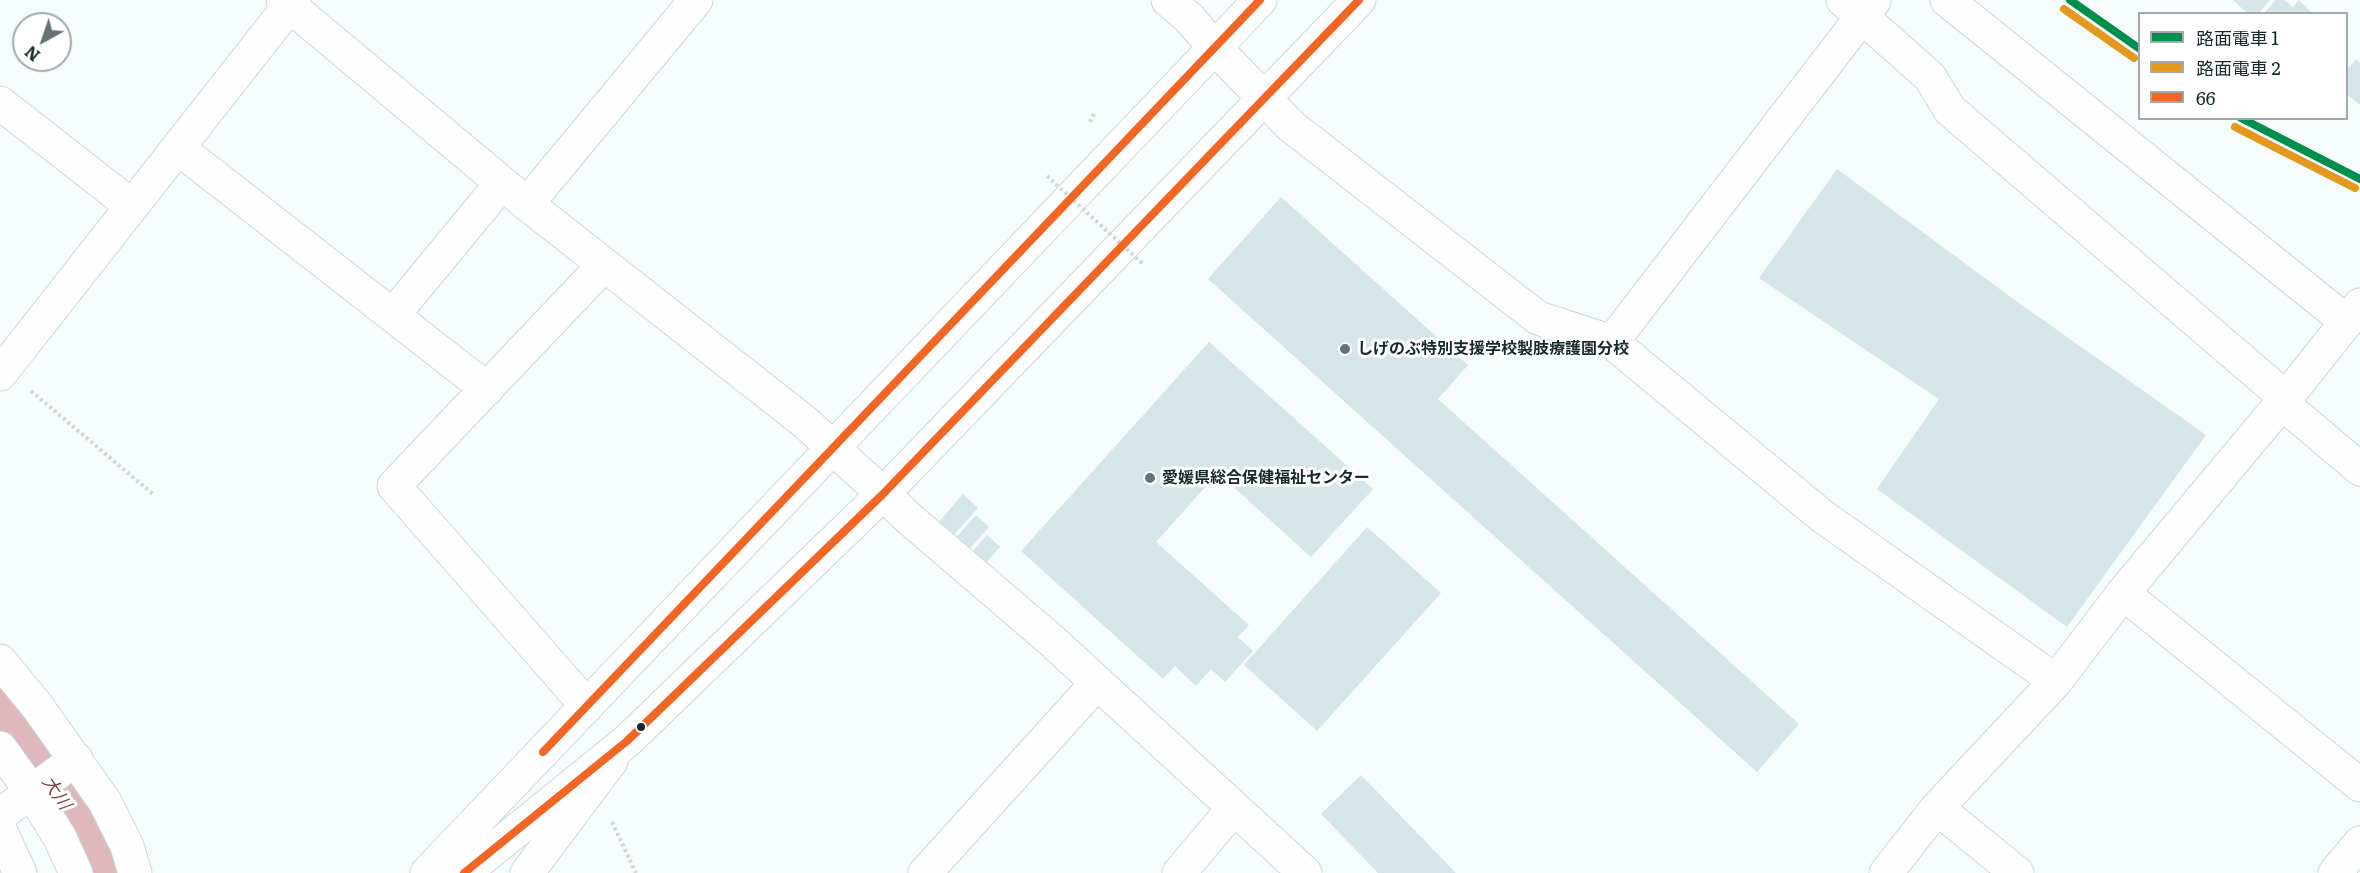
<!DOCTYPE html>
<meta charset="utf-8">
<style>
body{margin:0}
#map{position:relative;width:2360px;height:873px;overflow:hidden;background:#f6fbfc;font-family:Literata,"Noto Sans JP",serif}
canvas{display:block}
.legend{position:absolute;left:2138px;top:12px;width:210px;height:108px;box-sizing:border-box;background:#fff;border:2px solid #a3a9ab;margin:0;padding:8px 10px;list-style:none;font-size:18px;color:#18292c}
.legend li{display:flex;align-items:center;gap:12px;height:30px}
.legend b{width:30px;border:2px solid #a3a9ab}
.north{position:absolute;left:12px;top:12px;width:60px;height:60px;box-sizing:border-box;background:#fff;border:2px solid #a3a9ab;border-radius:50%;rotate:220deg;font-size:16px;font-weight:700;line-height:24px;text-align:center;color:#18292c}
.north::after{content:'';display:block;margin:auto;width:21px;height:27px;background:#667275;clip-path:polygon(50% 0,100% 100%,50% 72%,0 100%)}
</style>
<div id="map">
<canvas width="2360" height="873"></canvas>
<ul class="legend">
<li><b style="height:8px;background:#008f4d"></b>路面電車 1</li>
<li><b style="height:8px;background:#e2991d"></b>路面電車 2</li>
<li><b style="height:8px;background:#f26522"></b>66</li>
</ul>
<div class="north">N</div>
</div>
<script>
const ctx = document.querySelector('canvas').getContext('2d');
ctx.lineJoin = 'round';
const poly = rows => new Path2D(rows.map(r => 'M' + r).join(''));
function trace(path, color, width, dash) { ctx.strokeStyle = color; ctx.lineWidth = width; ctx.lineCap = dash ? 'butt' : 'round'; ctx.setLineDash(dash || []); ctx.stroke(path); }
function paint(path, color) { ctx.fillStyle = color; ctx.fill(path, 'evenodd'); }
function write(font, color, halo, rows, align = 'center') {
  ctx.font = font + ' Literata,"Noto Sans JP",serif'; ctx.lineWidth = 6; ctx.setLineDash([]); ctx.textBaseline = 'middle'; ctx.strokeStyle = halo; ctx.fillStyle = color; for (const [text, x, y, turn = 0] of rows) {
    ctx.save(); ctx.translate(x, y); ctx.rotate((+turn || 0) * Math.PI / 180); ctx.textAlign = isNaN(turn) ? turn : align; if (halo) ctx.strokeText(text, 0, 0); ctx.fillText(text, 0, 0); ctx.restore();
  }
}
trace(poly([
 [0,718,62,798,102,873]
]), '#deb8bc', 69);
paint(poly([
 [2233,0,2270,0,2258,14,2248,14],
 [2276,0,2284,0,2293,7,2299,0,2313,14,2263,14],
 [2356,59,2360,63,2360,105,2346,94,2346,71],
 [1837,169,2016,301,2206,435,2067,627,1877,489,1939,399,1759,278],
 [1281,197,1468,365,1438,399,1799,724,1757,772,1208,279],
 [1209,342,1373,489,1311,557,1218,473,1156,542,1249,625,1238,637,1253,651,1225,682,1211,669,1196,686,1175,666,1163,679,1021,551],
 [963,494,978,508,952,537,937,524],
 [976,515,989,527,968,551,955,539],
 [1367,527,1441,593,1317,731,1244,665],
 [987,535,1000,547,984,565,971,553],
 [1361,775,1456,873,1378,873,1321,814]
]), '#d6e5e8');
const street = poly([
 [283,0,527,204,806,423,912,521,1051,640,1305,873],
 [1168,0,1189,18,1215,48,1291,126,1538,318,1612,342,1822,516,2056,681],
 [1843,0,1930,77,1950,110,2286,398],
 [1947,0,2347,322],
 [0,103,132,206],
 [178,148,487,389],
 [527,204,696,0],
 [393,315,502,183],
 [1612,342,1874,1],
 [0,374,294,0],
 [2282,403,2360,469],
 [2123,593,2360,785],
 [0,661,37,706,105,802,127,846,135,873],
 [587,706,394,486,604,265],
 [0,748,31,791,60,838,76,873],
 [1937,808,2017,873],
 [0,815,76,759],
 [0,830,20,873],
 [527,873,611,761],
 [925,873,1097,683],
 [1179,873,1234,808],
 [1886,873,1937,808,2056,681,2123,593,2286,398,2360,305],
 [2335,873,2360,843]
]);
const highway = poly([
 [427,873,1260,0],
 [464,873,627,741,883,494,1359,0]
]);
trace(street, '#cdd7d9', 35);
trace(highway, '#cdd7d9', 35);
trace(poly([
 [1090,122,1095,112],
 [31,391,154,495],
 [612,822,636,873]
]), '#d5d7d7', 4, [3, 3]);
trace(street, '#fefeff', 33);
trace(highway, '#fefeff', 33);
trace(poly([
 [1047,176,1144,265]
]), '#d5d7d7', 4, [3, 3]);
trace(poly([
 [543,752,1260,0],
 [464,873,627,741,883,494,1359,0]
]), '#f26522', 8);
trace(poly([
 [2070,0,2140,49],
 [2241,118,2360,179]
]), '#008f4d', 8);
trace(poly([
 [2064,9,2134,58],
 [2235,127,2355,188]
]), '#e2991d', 8);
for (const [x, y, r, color] of [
 [1345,349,6,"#667275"],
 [1150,478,6,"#667275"],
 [641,727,5,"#18292c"]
]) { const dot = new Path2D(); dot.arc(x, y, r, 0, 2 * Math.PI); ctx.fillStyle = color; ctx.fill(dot); trace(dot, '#fff', 2); }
write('bold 16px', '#18292c', '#fff', [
 ["しげのぶ特別支援学校製肢療護園分校",1357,349],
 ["愛媛県総合保健福祉センター",1162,478]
], 'left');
write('italic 18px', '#833d47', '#fff', [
 ["大川",56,793,56]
]);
</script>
